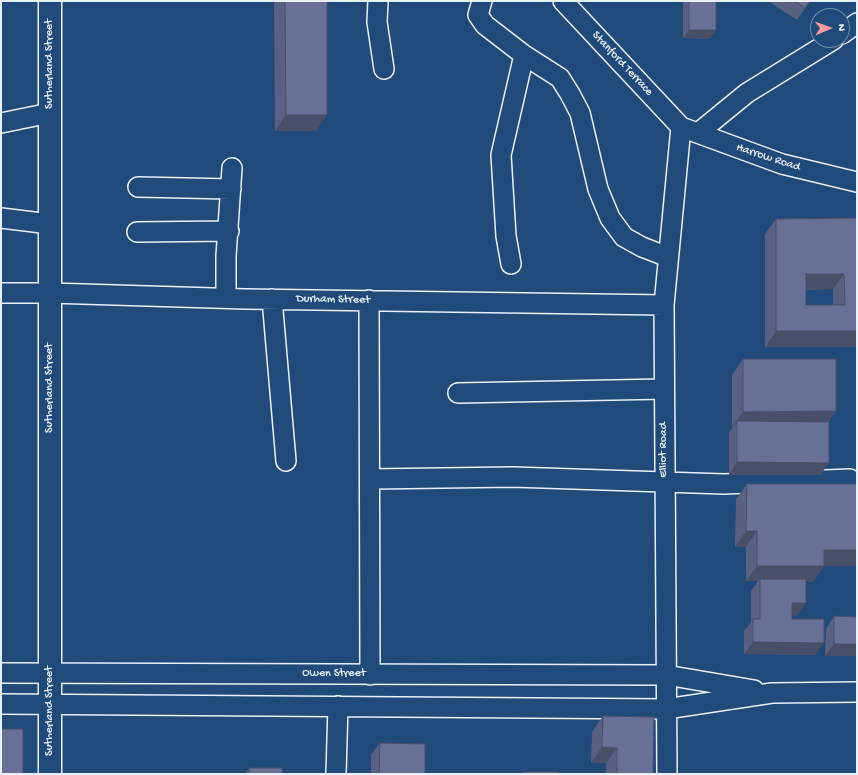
<!DOCTYPE html>
<style>
body{margin:0}
#map{position:relative;width:858px;height:775px;overflow:hidden;background:#1f4a7a;font-family:"Gochi Hand",sans-serif}
canvas{display:block}
.frame{position:absolute;inset:0;border:2px solid #e8f1f8;pointer-events:none}
.north{position:absolute;left:810px;top:8px;width:40px;height:40px;box-sizing:border-box;background:#1f4a7a;border:1px solid #6f8dac;border-radius:50%;rotate:88deg;font-size:11px;font-weight:700;line-height:16px;text-align:center;color:#e8f1f8}
.north::after{content:'';display:block;margin:auto;width:14px;height:18px;background:#ff9aa2;clip-path:polygon(50% 0,100% 100%,50% 72%,0 100%)}
</style>
<div id="map">
<canvas width="858" height="775"></canvas>
<div class="frame"></div>
<div class="north">N</div>
</div>
<script>
const ctx = document.querySelector('canvas').getContext('2d');
ctx.lineJoin = 'round';
const poly = rows => new Path2D(rows.map(r => 'M' + r).join(''));
function trace(path, color, width, dash) { ctx.strokeStyle = color; ctx.lineWidth = width; ctx.lineCap = dash ? 'butt' : 'round'; ctx.setLineDash(dash || []); ctx.stroke(path); }
function paint(path, color) { ctx.fillStyle = color; ctx.fill(path, 'evenodd'); }
function write(font, color, halo, rows, align = 'center') {
  ctx.font = font + ' "Gochi Hand",sans-serif'; ctx.lineWidth = 3.5; ctx.setLineDash([]); ctx.textBaseline = 'middle'; ctx.strokeStyle = halo; ctx.fillStyle = color; for (const [text, x, y, turn = 0] of rows) {
    ctx.save(); ctx.translate(x, y); ctx.rotate((+turn || 0) * Math.PI / 180); ctx.textAlign = isNaN(turn) ? turn : align; if (halo) ctx.strokeText(text, 0, 0); ctx.fillText(text, 0, 0); ctx.restore();
  }
}
const minor = poly([
 [378,1,377,22,384,69],
 [482,1,478,15,485,25,524,55,560,78,570,94,580,113,598,189,610,218,624,237,642,247,668,257],
 [563,1,681,127,782,164,857,182],
 [842,34,857,23],
 [1,123,50,113],
 [698,133,747,93,833,40],
 [138,187,231,189],
 [1,218,50,224],
 [137,232,229,231],
 [511,264,506,236,501,155,524,55],
 [1,293,50,293,245,299,664,305],
 [226,298,226,256,232,168],
 [272,299,286,461],
 [369,300,370,675],
 [458,393,664,389],
 [371,479,513,477,724,484,850,479],
 [1,673,666,675,754,690],
 [1,704,666,709,772,693,857,692],
 [336,774,338,706],
 [667,774,664,305,681,127]
]);
const major = poly([
 [50,1,50,774]
]);
trace(minor, '#e8f1f8', 22);
trace(major, '#e8f1f8', 25);
trace(minor, '#1f4a7a', 19);
trace(major, '#1f4a7a', 22);
paint(poly([
 [274,1,327,1,316,131,275,131],
 [683,1,716,1,716,30,710,39,683,38],
 [768,1,810,1,797,20],
 [857,218,857,347,765,347,765,234,776,219],
 [833,289,833,305,806,305,806,290],
 [743,359,836,411,828,422,829,463,820,475,729,475,729,433,733,427,732,427,732,375],
 [747,484,857,484,857,566,824,566,813,582,806,582,797,616,792,615,792,619,815,655,744,654,744,631,751,622,751,591,758,581,746,581,746,547,735,547,736,499],
 [834,616,857,617,825,656,826,629],
 [603,716,653,774,606,774,606,763,591,763,592,732],
 [380,743,425,774,371,774,371,755],
 [249,768,249,774,245,774]
]), '#596081');
paint(poly([
 [689,30,716,30,710,39,683,38],
 [286,115,327,115,316,131,275,131],
 [806,274,844,274,833,289,795,290],
 [776,331,857,331,857,347,765,347],
 [836,411,824,427,737,421,733,427,732,427,743,412],
 [737,462,829,463,820,475,729,475],
 [746,531,757,531,746,547,735,547],
 [824,550,857,550,857,566,824,566,813,582,760,581,760,579,758,581,746,581,757,566],
 [792,603,806,603,797,616,783,615],
 [753,642,824,643,815,655,744,654],
 [834,644,857,644,857,656,825,656],
 [602,747,617,748,606,763,591,763]
]), '#494e69');
const building = poly([
 [285,1,327,1,327,115,286,115,285,1],
 [689,1,716,1,716,30,689,30,689,1],
 [795,1,810,1,805,8,795,1],
 [857,218,857,331,776,331,776,219,857,218],
 [806,274,844,274,845,305,806,305,806,274],
 [743,359,836,359,836,411,743,412,743,359],
 [737,421,829,422,829,463,737,462,737,421],
 [747,484,857,484,857,550,824,550,824,566,757,566,757,531,746,531,747,484],
 [760,579,806,579,806,603,792,603,792,619,824,619,824,643,753,642,753,619,760,619,760,579],
 [834,616,857,617,857,644,834,644,834,616],
 [603,716,654,717,653,774,617,774,617,748,602,747,603,716],
 [1,729,23,729,23,774,1,774,1,729],
 [380,743,425,744,425,774,379,774,380,743],
 [249,768,282,768,282,774,249,774,249,768],
 [523,772,559,772,559,774,523,774,523,772]
]);
paint(building, '#687096');
trace(building, '#494e69', 1);
write('12px', '#e8f1f8', '#1f4a7a', [
 ["Sutherland Street",50,64,-90],
 ["Stanford Terrace",622,64,47],
 ["Harrow Road",768,158,18],
 ["Durham Street",333,300,1],
 ["Sutherland Street",50,388,-90],
 ["Elliot Road",664,450,-90],
 ["Owen Street",334,674],
 ["Sutherland Street",50,711,-90]
]);
</script>
